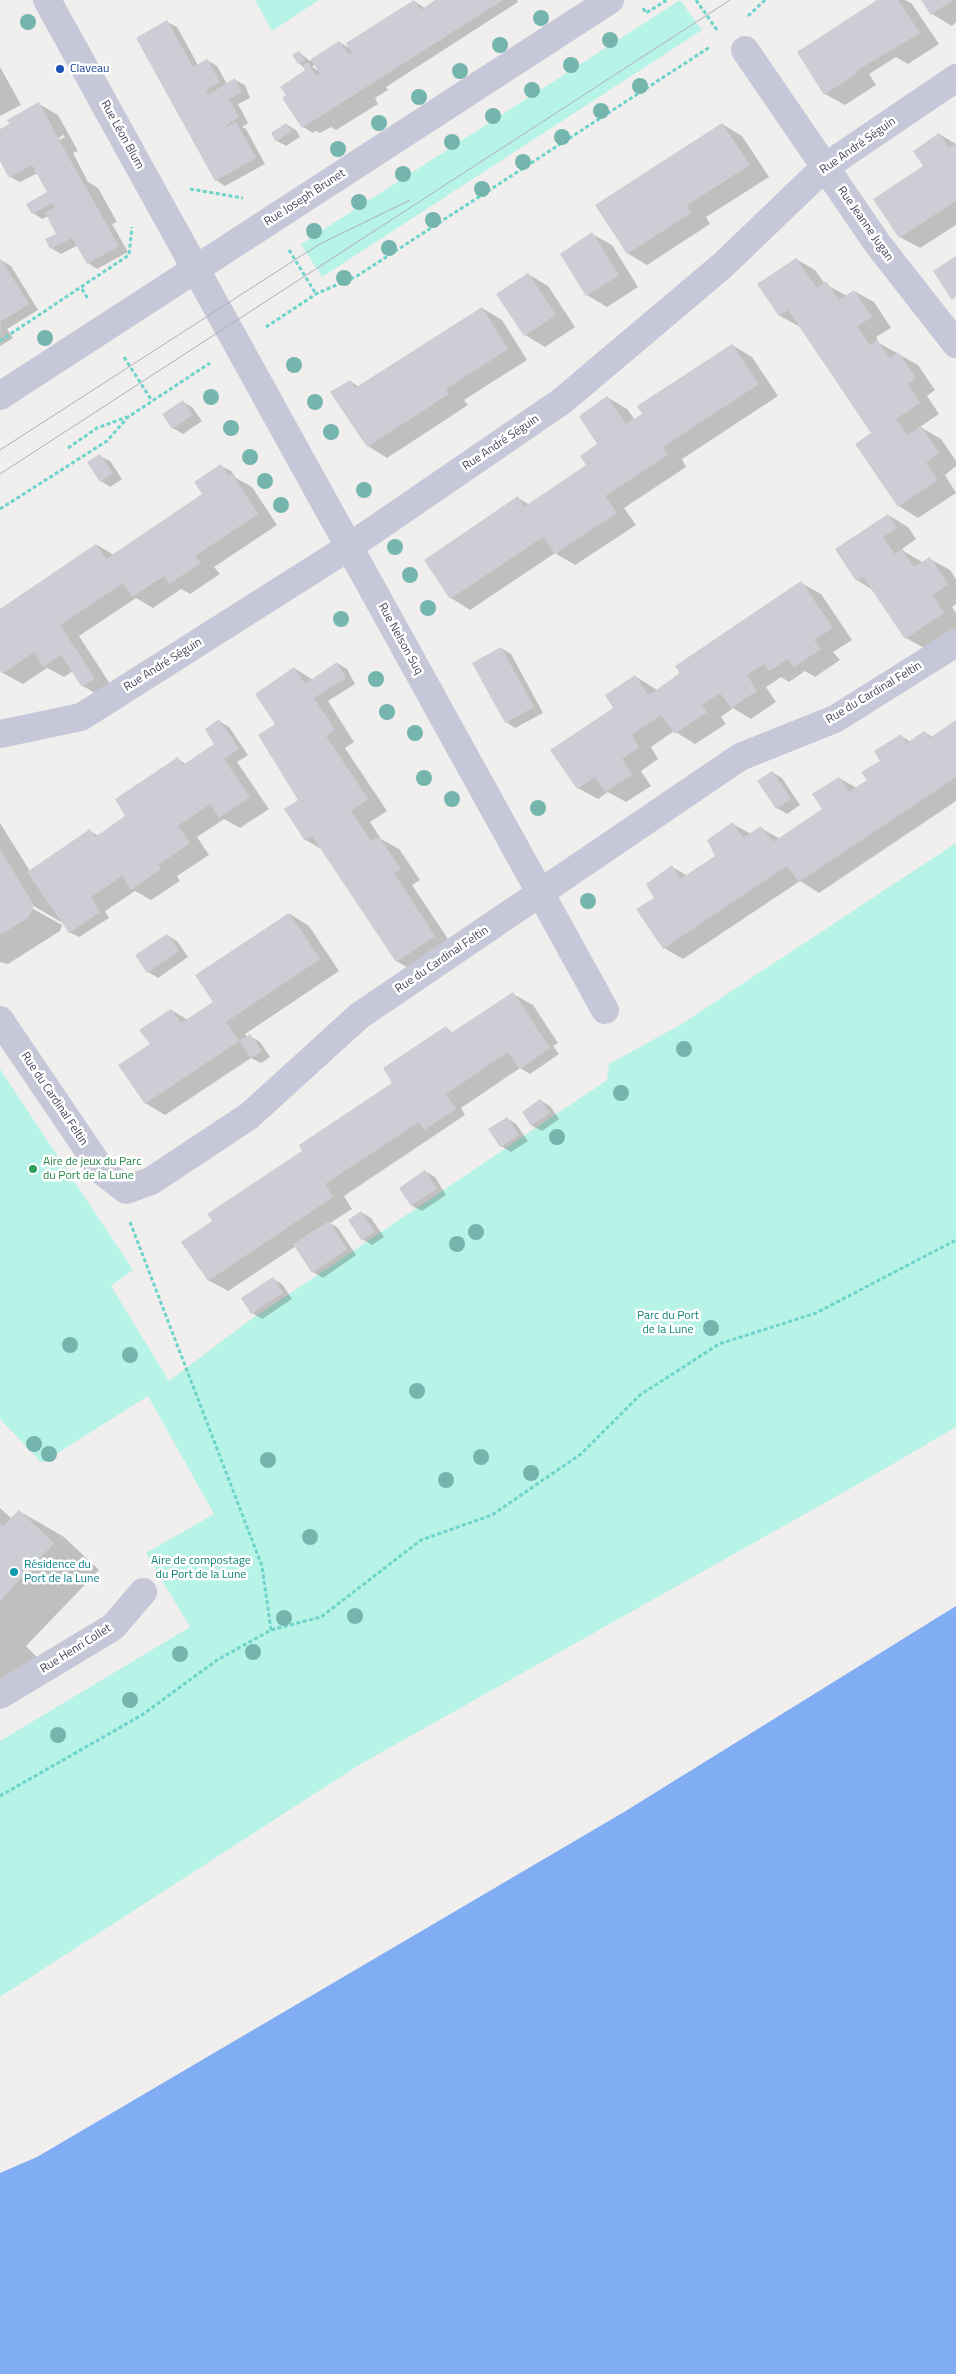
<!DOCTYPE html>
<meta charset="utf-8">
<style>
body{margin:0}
canvas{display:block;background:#f1efed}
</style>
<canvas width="956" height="2374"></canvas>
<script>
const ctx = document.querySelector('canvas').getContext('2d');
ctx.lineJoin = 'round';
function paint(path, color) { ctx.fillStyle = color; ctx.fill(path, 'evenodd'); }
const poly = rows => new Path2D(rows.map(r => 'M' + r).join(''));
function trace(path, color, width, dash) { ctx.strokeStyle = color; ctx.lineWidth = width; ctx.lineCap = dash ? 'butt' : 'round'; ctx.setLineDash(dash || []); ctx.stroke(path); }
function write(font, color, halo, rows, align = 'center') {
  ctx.font = font + ' "Titillium Web",sans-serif'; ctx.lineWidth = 5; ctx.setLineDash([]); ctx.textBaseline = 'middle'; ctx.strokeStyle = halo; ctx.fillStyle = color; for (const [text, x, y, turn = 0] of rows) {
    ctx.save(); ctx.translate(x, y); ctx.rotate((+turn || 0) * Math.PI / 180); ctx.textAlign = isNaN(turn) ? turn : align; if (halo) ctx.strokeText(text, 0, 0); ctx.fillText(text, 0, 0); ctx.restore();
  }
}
paint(poly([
 [255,0,319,0,272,31],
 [680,0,702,30,322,277,301,244],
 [956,843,956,1427,869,1478,359,1765,0,1997,0,1741,190,1627,146,1553,214,1514,148,1396,42,1463,0,1419,0,1069,133,1270,111,1286,169,1381,246,1323,607,1080,609,1064,680,1025]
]), '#b7f3e7');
paint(poly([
 [956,1606,956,2374,0,2374,0,2173,37,2157,624,1812]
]), '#80adf4');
paint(poly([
 [438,0,517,0,518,2,386,87,388,90,375,98,378,104,336,130,331,127,320,133,316,131,313,133,303,127,300,122,307,71,299,63,299,52,310,61,339,42,351,49,414,1,425,8],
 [315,64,319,71,312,67],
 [880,0,905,0,912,4,939,44,908,64,896,57,869,74,876,85,845,105,825,94],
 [922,0,956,0,956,22,952,26,932,14],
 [167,22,177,27,198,65,207,60,217,66,227,84,235,80,245,85,250,98,238,104,248,123,242,127,246,129,265,164,225,186,216,180],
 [0,67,21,105,0,116],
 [39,104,58,115,78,151,73,153,88,182,98,188,117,222,112,224,128,252,97,269,88,263,78,245,61,254,51,248,47,240,57,234,48,216,42,219,33,213,49,192,38,173,20,182,10,177,0,158,0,130],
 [63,135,65,137,14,166,14,163],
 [286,124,296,130,300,137,286,146,277,141],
 [722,124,742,136,769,177,706,217,710,224,647,265,627,253],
 [939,134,956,144,956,225,920,248,900,237,924,167],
 [592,234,612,245,638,287,607,307,587,295,561,254],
 [796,259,815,270,825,284,847,296,854,291,874,302,891,328,876,337,879,343,918,365,935,390,927,396,939,414,920,427,941,439,956,461,956,466,945,475,956,493,918,518,899,506,873,433,800,327,780,316,759,284],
 [1,260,11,266,38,310,7,329,13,338,0,346],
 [528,274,548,286,575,327,545,347,525,335],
 [482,308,502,320,527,360,464,400,468,405,387,458,368,446,350,381,359,387],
 [732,345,752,357,778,396,682,459,686,467,624,508,636,525,575,565,555,553,470,610,451,598,518,498,530,505,588,466,599,445,607,397,627,409,635,420],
 [183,402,192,407,202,421,183,434,173,428],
 [100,456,110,461,122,479,110,487,101,481],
 [221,466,231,471,236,478,252,487,277,525,214,567,220,574,190,594,181,589,153,608,136,598,79,636,114,690,103,698,83,686,73,671,64,677,47,668,23,684,3,673,0,668,0,610,97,545,114,555,205,494],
 [888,515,908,527,916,539,902,549,905,552,922,562,930,559,950,570,956,579,956,604,952,607,956,613,956,629,926,649,906,638,874,591,857,580],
 [801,583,821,594,852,640,833,652,840,660,815,677,805,671,789,682,781,677,766,687,776,702,751,719,733,708,721,717,726,724,695,744,674,731,651,747,658,759,641,771,651,786,626,802,608,792,598,799,578,788,615,708,635,676,657,690],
 [501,648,511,654,543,713,515,728,506,722],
 [337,663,347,669,355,684,328,701,354,742,345,748,387,811,370,822,381,839,399,849,420,880,412,885,454,948,416,972,396,961,323,850,306,840,286,810,300,800,276,725,294,668,313,680],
 [219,721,229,727,248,755,237,762,269,809,240,828,224,819,197,837,209,855,177,876,180,881,151,900,135,891,105,911,109,918,79,937,69,932,63,923,30,904,28,906,62,925,60,931,8,964,0,962,0,823,30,871,90,831,99,836,127,816,178,759,186,764,214,745],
 [956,722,956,801,819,893,800,881,683,959,664,948,656,898,672,867,688,876,717,856,733,824,751,834,761,828,780,839,824,809,839,778,857,788,868,780,901,736,911,742,924,732,933,737],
 [772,772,782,778,800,805,787,814,777,808],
 [290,914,309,926,339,971,245,1034,248,1038,250,1036,260,1042,270,1057,261,1063,251,1058,165,1115,145,1103,151,1045,171,1010,188,1020,215,1003],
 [167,935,177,941,188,957,158,978,148,972,137,955],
 [513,994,533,1005,558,1043,553,1046,559,1054,530,1074,520,1068,461,1108,465,1115,344,1196,352,1209,330,1223,338,1228,356,1255,323,1278,313,1272,296,1246,228,1291,208,1280,214,1221,394,1083,446,1028,454,1033],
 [540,1100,550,1106,559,1119,542,1131,532,1126,523,1112],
 [507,1118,516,1124,528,1141,511,1152,501,1146,490,1129],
 [425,1171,435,1177,446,1195,422,1211,412,1206,400,1189],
 [361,1212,371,1218,384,1237,372,1245,362,1239,349,1220],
 [273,1279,282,1284,292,1299,262,1319,252,1313],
 [0,1508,12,1519,19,1511,64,1537,99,1570,26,1646,41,1661,0,1688]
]), '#0003');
paint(poly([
 [414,0,421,10,435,0,503,0,302,128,282,98,286,95,280,87,305,70,303,65,308,63,316,76,320,74,311,59,339,41,349,55,352,53,346,43],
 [877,0,898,0,920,33,856,71,857,73,824,95,797,52],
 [921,0,953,0,931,15],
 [167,20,193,67,207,59,220,82,206,90,208,95,235,78,241,92,229,99,239,117,225,126,226,127,236,122,256,158,215,181,136,38],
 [299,51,305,60,298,64,292,55],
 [39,102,58,138,61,138,59,140,98,209,100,208,99,211,119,246,87,264,72,238,50,249,45,239,56,234,45,213,55,207,53,203,32,214,26,204,47,192,32,165,9,178,0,161,0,129,10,124,7,120],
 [286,123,292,131,276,142,271,133],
 [722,123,750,165,687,205,691,213,627,254,595,205],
 [939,133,949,148,956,144,956,201,899,238,873,199,923,166,913,151],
 [592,232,619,275,586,296,560,254],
 [956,256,956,297,952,300,933,271],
 [796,258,817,288,826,281,839,300,854,290,872,317,857,326,870,345,877,340,890,358,898,352,916,378,908,384,920,403,896,419,908,435,921,426,939,453,926,463,938,480,898,507,855,444,871,433,788,310,779,316,757,284],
 [1,259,29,304,0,322,0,260],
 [528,273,556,315,524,336,496,294],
 [482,307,508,349,446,389,449,394,367,447,330,392,350,380,355,388],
 [732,344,759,384,663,447,668,455,605,496,617,513,555,554,543,537,450,599,424,560,518,496,524,507,586,465,580,456,597,444,579,416,607,396,626,424,642,414,637,406],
 [183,400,193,415,172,429,162,414],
 [100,454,113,473,100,482,87,462],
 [221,464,229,476,232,474,258,514,195,556,201,563,169,584,164,576,132,597,123,583,60,625,95,678,82,687,61,655,43,667,34,652,2,674,0,670,0,609,96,544,106,559,202,494,194,482],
 [888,514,897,528,883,537,895,554,902,550,914,567,930,557,948,584,933,595,944,613,905,639,863,577,856,581,835,549],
 [801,581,833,628,814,640,821,649,794,667,788,659,769,671,764,664,747,675,757,691,731,708,720,693,702,705,707,712,675,734,661,715,632,735,639,747,622,759,632,775,605,792,595,777,577,789,550,750,613,708,605,695,635,675,648,695,680,674,675,666],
 [501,647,534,707,505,723,472,663],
 [337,662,346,678,314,698,335,730,326,736,368,799,351,811,371,841,379,837,401,869,394,873,435,936,396,962,312,836,305,841,284,809,298,800,258,735,275,724,255,694,294,667,305,684],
 [219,719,239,749,224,759,250,797,219,818,210,804,178,826,190,843,158,865,161,869,131,890,122,876,91,897,100,912,69,933,27,872,90,829,95,837,125,816,115,799,178,757,183,765,214,744,205,729],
 [956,720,956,777,799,882,787,866,663,949,636,909,654,898,646,884,672,865,680,879,715,856,707,840,733,822,743,838,761,826,773,842,822,809,812,794,839,777,849,792,867,780,861,772,880,761,874,751,901,734,907,743,924,731,930,738],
 [772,771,791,799,776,809,757,781],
 [0,849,34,905,29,917,0,935],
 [289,913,320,959,226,1022,239,1041,250,1034,262,1051,251,1058,239,1041,145,1104,118,1065,150,1044,139,1030,171,1009,181,1023,213,1002,195,975],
 [167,934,179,951,147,973,135,955],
 [513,992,550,1048,520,1069,508,1052,446,1094,456,1109,424,1130,419,1122,325,1184,333,1197,208,1281,181,1242,212,1221,207,1214,302,1151,299,1145,392,1083,383,1068,446,1026,451,1033],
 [540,1099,550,1113,531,1126,522,1112],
 [507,1117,519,1135,500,1147,488,1129],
 [425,1170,437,1189,411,1206,399,1188],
 [361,1211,375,1232,361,1240,348,1220],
 [329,1221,347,1249,312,1273,293,1244],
 [273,1277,283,1293,251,1314,241,1298],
 [19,1510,54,1543,0,1601,0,1523,3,1526]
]), '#cdcdd6');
trace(poly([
 [696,0,717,30],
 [643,8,646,13,667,0],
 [748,16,765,0],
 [190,189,243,198],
 [289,250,316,294],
 [82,289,88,299],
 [266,327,316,294,357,276,710,47],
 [0,341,129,255,132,227],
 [124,357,152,401],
 [68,448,97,428,127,417],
 [0,509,107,441,128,417,210,363],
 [130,1222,262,1566,271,1630],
 [0,1796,142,1715,217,1660,271,1630,321,1617,421,1540,492,1515,581,1454,640,1395,719,1344,816,1313,956,1240]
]), '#6cd4cb', 3, [4, 2.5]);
trace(poly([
 [47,0,605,1010],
 [745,50,877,243,956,344],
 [0,396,610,0],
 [0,734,81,717,349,547,562,401,723,265,825,167,956,78],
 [0,1020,103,1172,126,1190,151,1181,249,1116,359,1016,740,757,835,719,956,643],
 [0,1695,113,1627,143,1592]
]), '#c6c8d9', 28);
trace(poly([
 [0,450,318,245,410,200],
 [0,474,730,0]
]), '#afafb9', 1);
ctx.fillStyle = '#74b5ae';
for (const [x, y] of [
 [541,18],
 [28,22],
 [610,40],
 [500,45],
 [571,65],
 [460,71],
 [640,86],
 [532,90],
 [419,97],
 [601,111],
 [493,116],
 [379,123],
 [562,137],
 [452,142],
 [338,149],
 [523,162],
 [403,174],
 [482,189],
 [359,202],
 [433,220],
 [314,231],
 [389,248],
 [344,278],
 [45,338],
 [294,365],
 [211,397],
 [315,402],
 [231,428],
 [331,432],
 [250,457],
 [265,481],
 [364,490],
 [281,505],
 [395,547],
 [410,575],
 [428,608],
 [341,619],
 [376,679],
 [387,712],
 [415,733],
 [424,778],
 [452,799],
 [538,808],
 [588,901],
 [684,1049],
 [621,1093],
 [557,1137],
 [476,1232],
 [457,1244],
 [711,1328],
 [70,1345],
 [130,1355],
 [417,1391],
 [34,1444],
 [49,1454],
 [481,1457],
 [268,1460],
 [531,1473],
 [446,1480],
 [310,1537],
 [355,1616],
 [284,1618],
 [253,1652],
 [180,1654],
 [130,1700],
 [58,1735]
]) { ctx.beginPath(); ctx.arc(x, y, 8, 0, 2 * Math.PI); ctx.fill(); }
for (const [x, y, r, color] of [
 [60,69,5,"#1a4fb4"],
 [33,1169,5,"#2e9e5b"],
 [14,1572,5,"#0f9aa8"]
]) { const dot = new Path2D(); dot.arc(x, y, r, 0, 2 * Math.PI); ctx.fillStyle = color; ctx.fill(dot); trace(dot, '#fff', 2); }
write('12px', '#164399', '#fff', [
 ["Claveau",70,69]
], 'left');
write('12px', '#44475d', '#fff', [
 ["Rue Léon Blum",122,135,61],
 ["Rue André Séguin",858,146,-35],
 ["Rue Joseph Brunet",305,198,-33],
 ["Rue Jeanne Jugan",865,224,55],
 ["Rue André Séguin",501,443,-34],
 ["Rue Nelson Suq",400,639,61],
 ["Rue André Séguin",163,665,-32],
 ["Rue du Cardinal Feltin",874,693,-31],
 ["Rue du Cardinal Feltin",442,960,-34],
 ["Rue du Cardinal Feltin",54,1099,56],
 ["Rue Henri Collet",76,1649,-32]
]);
write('12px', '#27864d', '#fff', [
 ["Aire de jeux du Parc",43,1162],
 ["du Port de la Lune",43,1176]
], 'left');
write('12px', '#0e857a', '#fff', [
 ["Parc du Port",668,1316],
 ["de la Lune",668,1330],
 ["Aire de compostage",201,1561],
 ["du Port de la Lune",201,1575]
]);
write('12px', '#0d838f', '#fff', [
 ["Résidence du",24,1565],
 ["Port de la Lune",24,1579]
], 'left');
</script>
